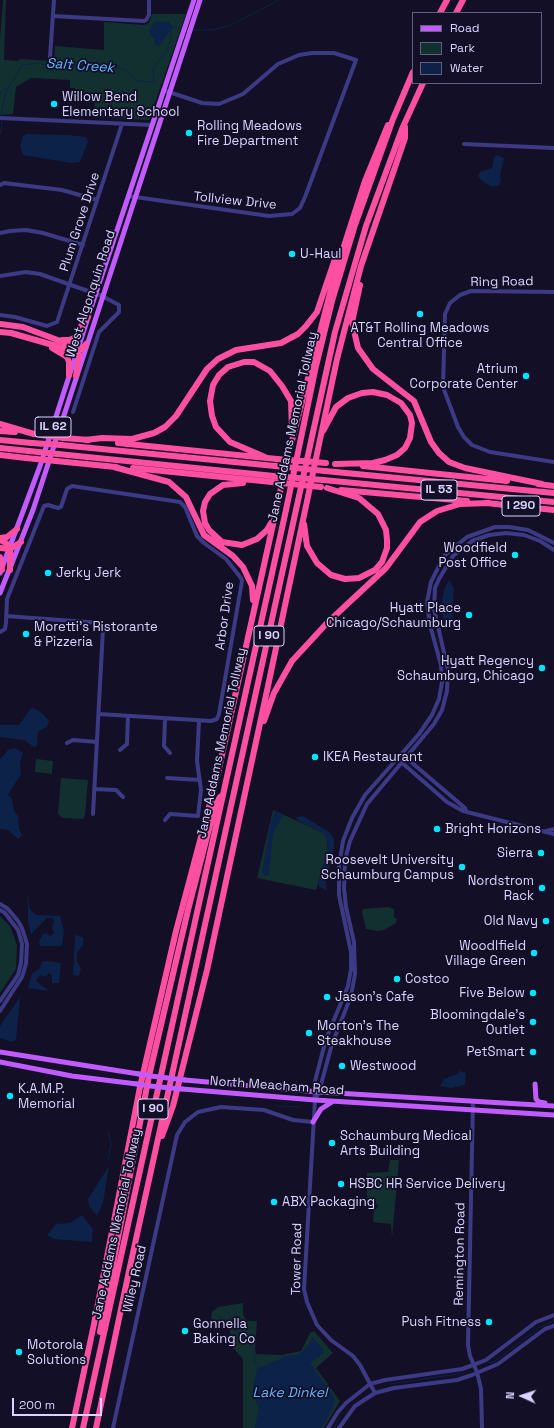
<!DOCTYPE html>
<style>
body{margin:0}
#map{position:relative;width:554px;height:1428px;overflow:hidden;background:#130f26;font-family:"Space Grotesk",sans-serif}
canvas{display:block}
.legend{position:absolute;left:412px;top:12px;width:130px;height:72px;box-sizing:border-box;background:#130f26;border:1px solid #625e7d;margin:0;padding:5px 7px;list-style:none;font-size:12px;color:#d9d4ff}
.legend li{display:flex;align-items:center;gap:8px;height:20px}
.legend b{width:20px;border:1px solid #625e7d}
.north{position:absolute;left:502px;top:1376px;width:40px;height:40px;-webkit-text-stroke:3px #130f26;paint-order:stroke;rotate:273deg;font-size:11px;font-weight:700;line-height:16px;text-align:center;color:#d9d4ff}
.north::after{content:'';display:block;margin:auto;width:14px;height:18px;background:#d9d4ff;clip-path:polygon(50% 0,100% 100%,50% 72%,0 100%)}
.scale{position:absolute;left:12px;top:1398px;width:90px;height:18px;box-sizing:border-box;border:2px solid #d9d4ff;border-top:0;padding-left:5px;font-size:12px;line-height:14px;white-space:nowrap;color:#d9d4ff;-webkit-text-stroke:3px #130f26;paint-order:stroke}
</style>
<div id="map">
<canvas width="554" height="1428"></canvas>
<ul class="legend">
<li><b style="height:5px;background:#c25bff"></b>Road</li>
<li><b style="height:11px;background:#12302f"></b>Park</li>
<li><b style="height:11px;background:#0c2248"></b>Water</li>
</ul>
<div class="north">N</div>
<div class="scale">200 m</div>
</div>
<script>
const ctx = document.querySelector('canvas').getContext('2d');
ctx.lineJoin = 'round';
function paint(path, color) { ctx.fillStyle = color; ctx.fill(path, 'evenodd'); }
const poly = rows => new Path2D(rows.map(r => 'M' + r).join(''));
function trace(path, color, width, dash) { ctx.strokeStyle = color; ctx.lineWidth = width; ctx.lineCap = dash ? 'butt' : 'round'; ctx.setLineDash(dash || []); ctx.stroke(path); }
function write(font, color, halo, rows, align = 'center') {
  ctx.font = font + ' "Space Grotesk",sans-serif'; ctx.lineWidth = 3.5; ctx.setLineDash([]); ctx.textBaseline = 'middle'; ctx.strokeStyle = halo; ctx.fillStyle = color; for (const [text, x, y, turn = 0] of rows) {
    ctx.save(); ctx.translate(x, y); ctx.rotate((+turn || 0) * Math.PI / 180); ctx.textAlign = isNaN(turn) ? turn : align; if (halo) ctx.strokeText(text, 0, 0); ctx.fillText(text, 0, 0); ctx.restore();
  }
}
paint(poly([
 [3,0,6,0,4,60,19,61,19,59,54,61,55,46,104,50,104,22,144,25,149,23,152,14,186,14,149,120,94,117,95,94,75,92,75,88,70,88,70,80,31,78,16,87,13,114,0,115,0,40],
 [36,759,53,761,52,774,35,772],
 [61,778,88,780,85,815,83,819,63,818,58,814],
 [273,810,324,833,327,840,328,850,316,890,257,878],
 [388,907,394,909,394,917,397,919,396,923,384,930,378,931,366,929,362,912,363,909],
 [0,916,10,926,17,945,16,969,0,993],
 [390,1160,399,1160,392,1238,391,1224,373,1222,374,1210,378,1207,378,1205,368,1200,367,1195,367,1173,388,1172],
 [243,1303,243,1315,247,1321,257,1321,255,1349,256,1354,281,1355,301,1351,310,1333,314,1331,333,1353,316,1368,340,1401,324,1428,243,1428,243,1359,232,1347,229,1325,225,1321,214,1321,211,1318,212,1312,218,1307]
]), '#12302f');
paint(poly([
 [157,21,169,22,173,27,159,46,154,45,155,39,151,37,149,32,153,23],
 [27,134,69,135,84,137,87,138,88,142,80,162,71,163,23,155,20,146,23,136],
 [497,155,504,158,500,175,501,182,499,185,492,187,482,181,478,176,480,172,492,168,494,157],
 [450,581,454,589,453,601,452,626,448,629,445,626,443,620,442,600,445,587,448,582],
 [31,708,34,708,43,714,49,721,47,727,38,732,37,746,34,747,24,740,0,737,0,725,19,725],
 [15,748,23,753,20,762,21,774,8,795,12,799,14,811,18,816,19,828,22,835,18,839,8,830,0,829,0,759,9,749],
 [275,812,283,815,273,834,269,873,266,876,262,873,271,820],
 [303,816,329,832,334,839,334,847,326,882,327,890,319,887,318,881,328,850,327,840,324,833,298,821,296,817],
 [28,902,30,909,36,915,60,916,64,930,62,946,40,946,39,941,43,934,46,933,50,936,54,933,52,927,54,921,52,918,47,918,31,934,28,923],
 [76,935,83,937,83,945,77,953,77,961,81,969,79,976,73,975,75,936],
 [46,961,61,963,59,983,52,983,52,975,48,973,46,977,40,975,36,981,49,991,28,988,32,974,40,968,42,962],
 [20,997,16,1040,11,1042,0,1038,0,1026],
 [460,1071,466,1073,465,1085,451,1088,440,1086,444,1079,457,1074],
 [109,1166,103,1203,97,1216,89,1206,88,1199],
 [82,1215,93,1229,92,1242,54,1239,47,1235,56,1224,70,1223],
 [312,1337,322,1348,324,1353,310,1363,335,1399,333,1407,322,1428,255,1428,259,1406,254,1399,253,1386,257,1369,261,1366,266,1366,270,1362,279,1360,283,1356,299,1355,310,1343]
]), '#0c2248');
trace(poly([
 [193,30,213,30,231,25,279,0],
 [0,93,9,86],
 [1,116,5,94,22,65,37,63,53,67,76,66,92,69,103,67,119,68,124,69,138,81,150,82,154,81,153,68,167,51,171,37,170,31,173,27,182,29],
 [0,134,2,126,1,119],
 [28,902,28,896],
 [276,1106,301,1107],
 [108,1131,111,1145,108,1160],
 [233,1309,244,1325,244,1335],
 [228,1312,233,1321,231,1323],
 [217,1316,226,1319,231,1322,234,1330,244,1336,253,1349,255,1358,254,1362,258,1368],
 [489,1363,495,1361,540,1327,554,1321],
 [390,1384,464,1373],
 [334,1428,340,1417]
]), '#0c2248', 1);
trace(poly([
 [53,16,144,21,146,20,149,15,149,0],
 [50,57,54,0],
 [0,118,152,125],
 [464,144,554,148],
 [0,185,4,183,62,190,97,200],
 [128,196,269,216,292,214,300,208,305,197,356,60,334,53,312,53,299,55,278,64,243,94,219,104,202,103,163,90],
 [0,233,10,231,26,230,43,233,83,245],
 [0,276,26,272,40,274,102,296,119,305,119,312,99,332,73,412],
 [554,292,471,291,460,295,450,303,445,314,443,387,458,427,464,437,472,445,490,452,554,462],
 [0,315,15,317,47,326,57,322,122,124],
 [6,616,101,623,103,629,93,814],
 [0,632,5,629,6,623,7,599,44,506,48,505,58,508,61,507,67,489,72,486,180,502,185,507,197,536,204,543,226,559,241,578,242,581,219,714,217,719,211,721,99,714],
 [165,719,164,746,170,753],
 [67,743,73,740,97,742],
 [120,750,127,744,128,716],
 [404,756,465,808,466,811],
 [400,761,447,802,463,811,554,834],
 [167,778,200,780],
 [94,789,116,790,123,797],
 [165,820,170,814,198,816,201,790,197,761,199,721],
 [546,831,554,829],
 [0,904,8,909,18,921,22,928,27,944,26,964,22,977,0,1011],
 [0,910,5,913,18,930,22,944,21,963,18,975,0,1001],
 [315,1100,319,1092,332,1044,351,996,355,974,354,942,346,907,344,888,345,860,350,841,367,804,434,724,442,710,447,691,448,670,434,609,435,588,439,579,453,556,472,541,489,535,506,533,524,535,540,541,554,550],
 [473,1101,468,1345,470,1356,477,1372,481,1389,482,1428],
 [375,1393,360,1365,353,1356,331,1340,317,1325,307,1302,304,1289,315,1100,314,1085,326,1039,348,986,351,969,351,952,339,895,339,866,343,841,352,818,365,795,419,734,432,715,439,699,442,682,441,665,430,625,427,602,431,582,444,556,467,537,495,527,509,527,528,530,554,543],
 [113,1428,177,1135,185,1122,198,1112,221,1107,264,1110,293,1120,313,1122],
 [328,1428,338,1412,346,1403,370,1384,385,1380,462,1369,473,1365,486,1360,536,1322,554,1315],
 [339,1428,355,1406,375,1393,394,1388,457,1380,472,1375,498,1364,545,1329,554,1326]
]), '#3d3a85', 4);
trace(poly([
 [0,573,40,466,96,293,194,0],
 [0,593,33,510,200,0],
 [0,1052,139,1074],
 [0,1062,72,1076,137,1084],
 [185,1080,319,1092,554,1106],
 [535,1084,536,1099,539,1102,545,1103],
 [182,1089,315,1100,554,1115],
 [313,1122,321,1109,332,1102]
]), '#c25bff', 5);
trace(poly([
 [440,13,447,0],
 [456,13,463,0],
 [360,285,352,322,358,348,373,369,414,401,431,442,439,453,449,462,465,468,542,484],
 [0,324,23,327,71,345,79,354,76,376],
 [0,332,11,333,74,351,82,349,86,344],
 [62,340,70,340,76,337,83,322,88,317],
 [52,348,67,357,69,362,69,375],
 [0,424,34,434],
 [0,431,15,432],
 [323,431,336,407,348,398,362,393,373,392,387,395,401,403,410,415,412,423,410,438,405,448,397,455,385,460,373,463,335,464],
 [64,438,89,440],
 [0,440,32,443],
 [85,440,102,438,132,439,154,433,165,427,176,416,207,369,218,359,236,350,281,343,298,334,306,326,317,312,336,256],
 [118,443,277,459],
 [61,445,275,466],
 [0,448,29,451],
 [58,454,274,476],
 [0,455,26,458],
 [265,457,230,442,216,427,212,416,210,401,213,385,219,375,228,367,244,362,254,362,270,371,282,386,291,401,292,429],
 [56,461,116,467],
 [363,466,507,481],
 [114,467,169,482,186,497,204,535,233,556,243,567,252,586,253,600],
 [133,468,272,482],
 [325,471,554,493],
 [323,480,554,502],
 [243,483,223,485,210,494,205,502,203,511,205,523,209,530,222,542,242,545,257,539,267,530,271,523],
 [538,484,554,486],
 [341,490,467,501],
 [486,503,554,510],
 [304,524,307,546,317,563,331,575,345,579,359,578,375,570,382,562,387,548,387,540,386,530,378,514,359,498,327,488],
 [0,538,7,537,17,529],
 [0,540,6,543,10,549,10,570],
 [0,548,10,549,21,542],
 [0,557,2,570],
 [264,721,274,693,292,661,327,623,386,568,420,522,437,511,460,504,489,503],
 [162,1136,173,1106,207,970,268,686,337,359,361,266,405,138,405,127],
 [100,1332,149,1076,188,910,215,806,220,797],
 [72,1428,94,1324,140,1087,176,931,218,773,289,452,335,274,365,181,388,125],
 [83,1428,286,510,316,366,332,301,355,225,393,119,413,72],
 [96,1428,129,1271,335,332,366,226,402,129,423,83]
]), '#ff4fa3', 6);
trace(poly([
 [139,1074,147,1075],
 [151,1076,185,1080],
 [137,1084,144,1085],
 [150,1086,182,1089]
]), '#c25bff', 5);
trace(poly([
 [34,434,64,438],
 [32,443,61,445],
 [29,451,58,454],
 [26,458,56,461],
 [277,459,326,463],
 [275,466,325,471],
 [274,476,323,480],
 [272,482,321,487]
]), '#ff4fa3', 6);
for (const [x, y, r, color] of [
 [54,104,4,"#00e5ff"],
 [189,133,4,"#00e5ff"],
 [292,254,4,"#00e5ff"],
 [420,314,4,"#00e5ff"],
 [526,376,4,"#00e5ff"],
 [515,555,4,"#00e5ff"],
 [48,573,4,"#00e5ff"],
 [469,615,4,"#00e5ff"],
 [26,634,4,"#00e5ff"],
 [542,668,4,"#00e5ff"],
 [315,757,4,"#00e5ff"],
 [437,829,4,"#00e5ff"],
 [541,853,4,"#00e5ff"],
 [462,867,4,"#00e5ff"],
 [542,888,4,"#00e5ff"],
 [546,921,4,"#00e5ff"],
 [534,953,4,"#00e5ff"],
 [397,979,4,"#00e5ff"],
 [533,993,4,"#00e5ff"],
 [327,997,4,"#00e5ff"],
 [533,1022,4,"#00e5ff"],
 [309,1033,4,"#00e5ff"],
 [533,1052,4,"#00e5ff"],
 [342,1066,4,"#00e5ff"],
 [10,1096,4,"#00e5ff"],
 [332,1143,4,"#00e5ff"],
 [341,1184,4,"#00e5ff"],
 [274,1202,4,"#00e5ff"],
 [489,1322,4,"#00e5ff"],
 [185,1331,4,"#00e5ff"],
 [19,1352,4,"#00e5ff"]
]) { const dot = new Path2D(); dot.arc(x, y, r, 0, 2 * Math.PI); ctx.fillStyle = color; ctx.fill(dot); trace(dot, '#130f26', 1.5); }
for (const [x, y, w] of [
 [53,427,36],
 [439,490,36],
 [521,506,38],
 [269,636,30],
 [153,1109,30]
]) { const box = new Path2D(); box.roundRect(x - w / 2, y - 10, w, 20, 3); ctx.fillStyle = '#130f26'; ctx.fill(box); trace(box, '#d9d4ff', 1); }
write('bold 12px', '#d9d4ff', null, [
 ["IL 62",53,427],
 ["IL 53",439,490],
 ["I 290",521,506],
 ["I 90",269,636],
 ["I 90",153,1109]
]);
write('13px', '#d9d4ff', '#130f26', [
 ["Willow Bend",62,97],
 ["Elementary School",62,112],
 ["Rolling Meadows",197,126],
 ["Fire Department",197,141],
 ["U-Haul",300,254],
 ["AT&T Rolling Meadows",420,328,"center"],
 ["Central Office",420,343,"center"],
 ["Atrium",518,369,"right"],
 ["Corporate Center",518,384,"right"],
 ["Woodfield",507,548,"right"],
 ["Post Office",507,563,"right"],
 ["Jerky Jerk",56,573],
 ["Hyatt Place",461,608,"right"],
 ["Chicago/Schaumburg",461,623,"right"],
 ["Moretti's Ristorante",34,627],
 ["& Pizzeria",34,642],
 ["Hyatt Regency",534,661,"right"],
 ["Schaumburg, Chicago",534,676,"right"],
 ["IKEA Restaurant",323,757],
 ["Bright Horizons",445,829],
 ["Sierra",533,853,"right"],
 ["Roosevelt University",454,860,"right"],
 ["Schaumburg Campus",454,875,"right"],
 ["Nordstrom",534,881,"right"],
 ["Rack",534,896,"right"],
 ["Old Navy",538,921,"right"],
 ["Woodlfield",526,946,"right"],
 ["Village Green",526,961,"right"],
 ["Costco",405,979],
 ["Five Below",525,993,"right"],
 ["Jason's Cafe",335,997],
 ["Bloomingdale's",525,1015,"right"],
 ["Outlet",525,1030,"right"],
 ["Morton's The",317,1026],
 ["Steakhouse",317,1041],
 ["PetSmart",525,1052,"right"],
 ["Westwood",350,1066],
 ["K.A.M.P.",18,1089],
 ["Memorial",18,1104],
 ["Schaumburg Medical",340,1136],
 ["Arts Building",340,1151],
 ["HSBC HR Service Delivery",349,1184],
 ["ABX Packaging",282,1202],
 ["Push Fitness",481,1322,"right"],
 ["Gonnella",193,1324],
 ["Baking Co",193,1339],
 ["Motorola",27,1345],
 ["Solutions",27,1360]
], 'left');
write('13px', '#d9d4ff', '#130f26', [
 ["Tollview Drive",235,201,6],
 ["Plum Grove Drive",80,222,-72],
 ["Ring Road",502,282,-1],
 ["West Algonquin Road",91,294,-72],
 ["Jane Addams Memorial Tollway",293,427,-78],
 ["Arbor Drive",225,616,-82],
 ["Jane Addams Memorial Tollway",222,743,-78],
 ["North Meacham Road",277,1086,4],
 ["Jane Addams Memorial Tollway",117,1224,-78],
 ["Remington Road",460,1254,-89],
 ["Tower Road",297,1259,-89],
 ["Wiley Road",135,1279,-77]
]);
write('italic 14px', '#62b6ff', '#130f26', [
 ["Salt Creek",80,66,4],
 ["Lake Dinkel",290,1393]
]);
</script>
